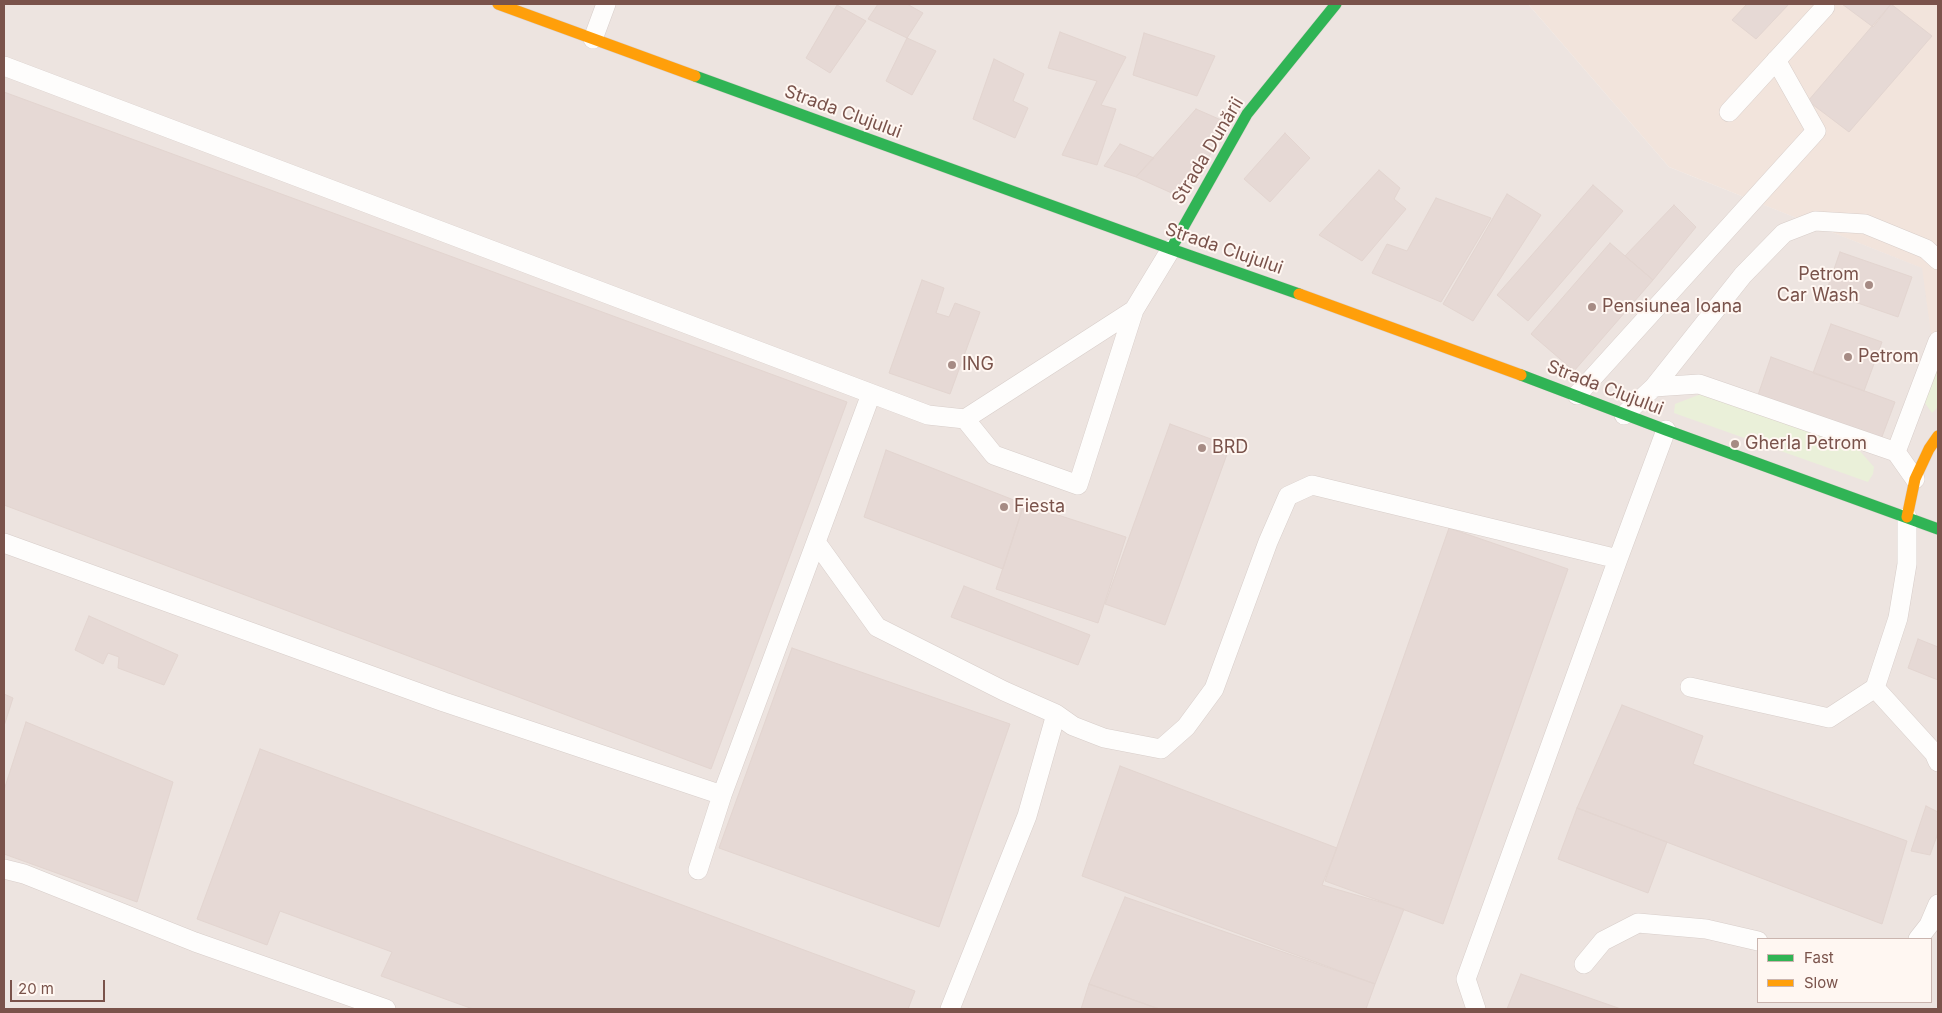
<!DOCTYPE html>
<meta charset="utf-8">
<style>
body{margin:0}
#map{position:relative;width:1942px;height:1013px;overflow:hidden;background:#f9f3ee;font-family:Inter,sans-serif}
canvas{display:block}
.frame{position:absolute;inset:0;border:5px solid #7a534b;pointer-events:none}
.legend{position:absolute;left:1757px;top:938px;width:175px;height:65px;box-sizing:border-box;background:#fff7f2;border:1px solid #cab5af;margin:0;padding:6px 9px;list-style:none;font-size:15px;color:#7a534b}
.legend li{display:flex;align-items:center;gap:10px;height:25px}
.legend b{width:25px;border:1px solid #cab5af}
.scale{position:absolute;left:10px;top:980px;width:95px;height:22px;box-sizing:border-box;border:2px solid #7a534b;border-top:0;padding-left:6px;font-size:15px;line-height:18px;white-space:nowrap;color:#7a534b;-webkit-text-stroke:4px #fff7f2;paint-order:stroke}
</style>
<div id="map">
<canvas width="1942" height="1013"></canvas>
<div class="frame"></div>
<ul class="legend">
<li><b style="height:6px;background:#30b455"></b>Fast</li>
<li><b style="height:6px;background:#ff9f0a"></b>Slow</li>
</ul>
<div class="scale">20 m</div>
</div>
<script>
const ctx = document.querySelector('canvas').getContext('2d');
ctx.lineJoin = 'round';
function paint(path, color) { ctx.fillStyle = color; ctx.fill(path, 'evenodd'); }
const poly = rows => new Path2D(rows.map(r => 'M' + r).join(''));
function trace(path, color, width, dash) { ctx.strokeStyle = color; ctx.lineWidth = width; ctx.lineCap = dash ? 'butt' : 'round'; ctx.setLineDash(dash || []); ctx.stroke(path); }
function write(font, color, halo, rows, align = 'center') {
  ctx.font = font + ' Inter,sans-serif'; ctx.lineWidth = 4; ctx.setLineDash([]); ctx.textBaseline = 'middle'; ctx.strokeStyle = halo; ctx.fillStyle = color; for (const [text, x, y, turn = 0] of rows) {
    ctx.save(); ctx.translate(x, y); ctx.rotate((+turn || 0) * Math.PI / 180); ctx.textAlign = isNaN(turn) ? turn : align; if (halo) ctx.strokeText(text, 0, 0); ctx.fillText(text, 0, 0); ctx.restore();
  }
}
paint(poly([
 [1528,4,1938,4,1938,385,1921,268,1669,167]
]), '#f2e4dc');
paint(poly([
 [4,4,1528,4,1669,167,1922,268,1938,385,1938,1009,4,1009],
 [1758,939,1931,939,1931,1002,1758,1002]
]), '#ede4e0');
paint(poly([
 [1938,365,1938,407,1932,413,1922,399],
 [1701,394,1859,450,1874,467,1873,474,1868,482,1674,413,1675,404]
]), '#eaf0d9');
const building = poly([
 [878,4,907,4,923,13,907,38,868,19,878,4],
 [1747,4,1789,4,1756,39,1732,20,1747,4],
 [1842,4,1891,4,1873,27,1842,4],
 [1891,4,1932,36,1849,132,1808,101,1891,4],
 [837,5,866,21,830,73,806,58,837,5],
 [1060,32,1126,57,1101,105,1116,109,1097,165,1062,155,1097,81,1048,68,1060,32],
 [1144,33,1215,56,1197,96,1133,75,1144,33],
 [907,38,936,51,912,95,886,81,907,38],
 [994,59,1024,74,1013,101,1028,108,1015,138,973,119,994,59],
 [4,92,847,402,711,769,4,505,4,92],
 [1196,109,1228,123,1185,199,1136,177,1196,109],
 [1285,133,1310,158,1270,202,1244,179,1285,133],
 [1120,144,1154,158,1136,177,1104,166,1120,144],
 [1379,170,1400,188,1394,199,1406,209,1362,261,1319,235,1379,170],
 [1593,185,1623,211,1528,321,1497,295,1593,185],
 [1507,194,1541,215,1473,321,1443,304,1507,194],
 [1436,198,1491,218,1441,302,1372,273,1387,244,1407,251,1436,198],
 [1674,205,1696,227,1653,280,1625,256,1674,205],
 [1610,243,1653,280,1574,371,1531,334,1610,243],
 [1840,252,1912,277,1898,317,1826,292,1840,252],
 [922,280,944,288,936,313,949,317,955,303,980,312,950,394,889,373,922,280],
 [1831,324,1882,342,1864,391,1813,373,1831,324],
 [1771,357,1895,402,1880,442,1757,398,1771,357],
 [1170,424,1230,446,1165,625,1105,604,1170,424],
 [886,450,1024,504,1003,569,864,517,886,450],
 [1024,504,1126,537,1098,623,996,589,1024,504],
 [1449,528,1568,569,1443,924,1325,881,1449,528],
 [964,586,1090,635,1078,665,951,617,964,586],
 [89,616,178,655,164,685,118,668,119,657,108,653,103,664,75,650,89,616],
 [1918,639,1938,647,1938,680,1908,668,1918,639],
 [792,648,1010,724,939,927,719,848,792,648],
 [4,694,13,698,4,726,4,694],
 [1622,705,1703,736,1693,764,1907,841,1882,924,1577,808,1622,705],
 [26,722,173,782,137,902,4,854,4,790,26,722],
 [260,749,915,991,908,1009,473,1009,381,976,392,952,280,911,267,945,197,919,260,749],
 [1120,766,1337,848,1322,885,1404,909,1375,984,1082,876,1120,766],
 [1926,806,1938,812,1938,833,1930,855,1911,851,1926,806],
 [1577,808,1667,842,1648,893,1558,859,1577,808],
 [1125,897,1375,984,1366,1009,1159,1009,1089,984,1125,897],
 [1521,974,1621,1009,1507,1009,1521,974],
 [1089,984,1159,1009,1081,1009,1089,984]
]);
paint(building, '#e6d9d5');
trace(building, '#e3d5d0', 1);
const lane = poly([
 [593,39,606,4],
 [4,66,928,415,965,419,1134,310,1171,249],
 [1729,112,1825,7],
 [1654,387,1743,275,1784,233,1815,221,1865,224,1926,249,1938,260],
 [1577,395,1816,131,1776,60],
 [1624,415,1654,387,1699,384,1896,452,1915,479],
 [965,419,994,455,1078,485,1134,310],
 [1896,452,1938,341],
 [1907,517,1907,564,1898,618,1875,688,1934,753,1938,762],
 [816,542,877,627,1004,691,1056,714,1027,816,950,1009],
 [4,543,444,702,722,795],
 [1690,687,1829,718,1875,688],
 [1056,714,1073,726,1104,738,1161,749,1186,727,1214,689,1268,542,1288,496,1312,485,1618,559],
 [4,869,24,874,195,942,386,1009],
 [698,870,722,795,871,394],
 [1918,939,1929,925,1938,904],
 [1584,964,1603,941,1638,923,1706,929,1758,941],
 [1476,1009,1466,979,1618,559,1666,430]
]);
const fast = poly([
 [695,76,1171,249,1299,294],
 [1171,249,1247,114,1336,4],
 [1521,375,1666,430,1938,529]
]);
const slow = poly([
 [498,4,695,76],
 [1299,294,1521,375],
 [1907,517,1915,479,1929,449,1938,436]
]);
trace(lane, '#d8ceca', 20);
trace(fast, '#dad0cc', 12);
trace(slow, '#dad0cc', 12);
trace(lane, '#fefdfc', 19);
trace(fast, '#30b455', 11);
trace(slow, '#ff9f0a', 11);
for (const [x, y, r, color] of [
 [1869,285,5,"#a68b84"],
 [1592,307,5,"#a68b84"],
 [1848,357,5,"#a68b84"],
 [952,365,5,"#a68b84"],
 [1735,444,5,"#a68b84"],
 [1202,448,5,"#a68b84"],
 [1004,507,5,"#a68b84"]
]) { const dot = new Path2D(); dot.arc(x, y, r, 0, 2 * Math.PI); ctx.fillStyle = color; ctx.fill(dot); trace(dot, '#fff7f2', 2); }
write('18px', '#7a534b', '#fff7f2', [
 ["Strada Clujului",843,112,20],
 ["Strada Dunării",1208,151,-59],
 ["Strada Clujului",1224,249,19],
 ["Strada Clujului",1605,388,21]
]);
write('18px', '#7a534b', '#fff7f2', [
 ["Petrom",1859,275,"right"],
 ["Car Wash",1859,296,"right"],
 ["Pensiunea Ioana",1602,307],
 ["Petrom",1858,357],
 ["ING",962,365],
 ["Gherla Petrom",1745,444],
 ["BRD",1212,448],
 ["Fiesta",1014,507]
], 'left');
</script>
